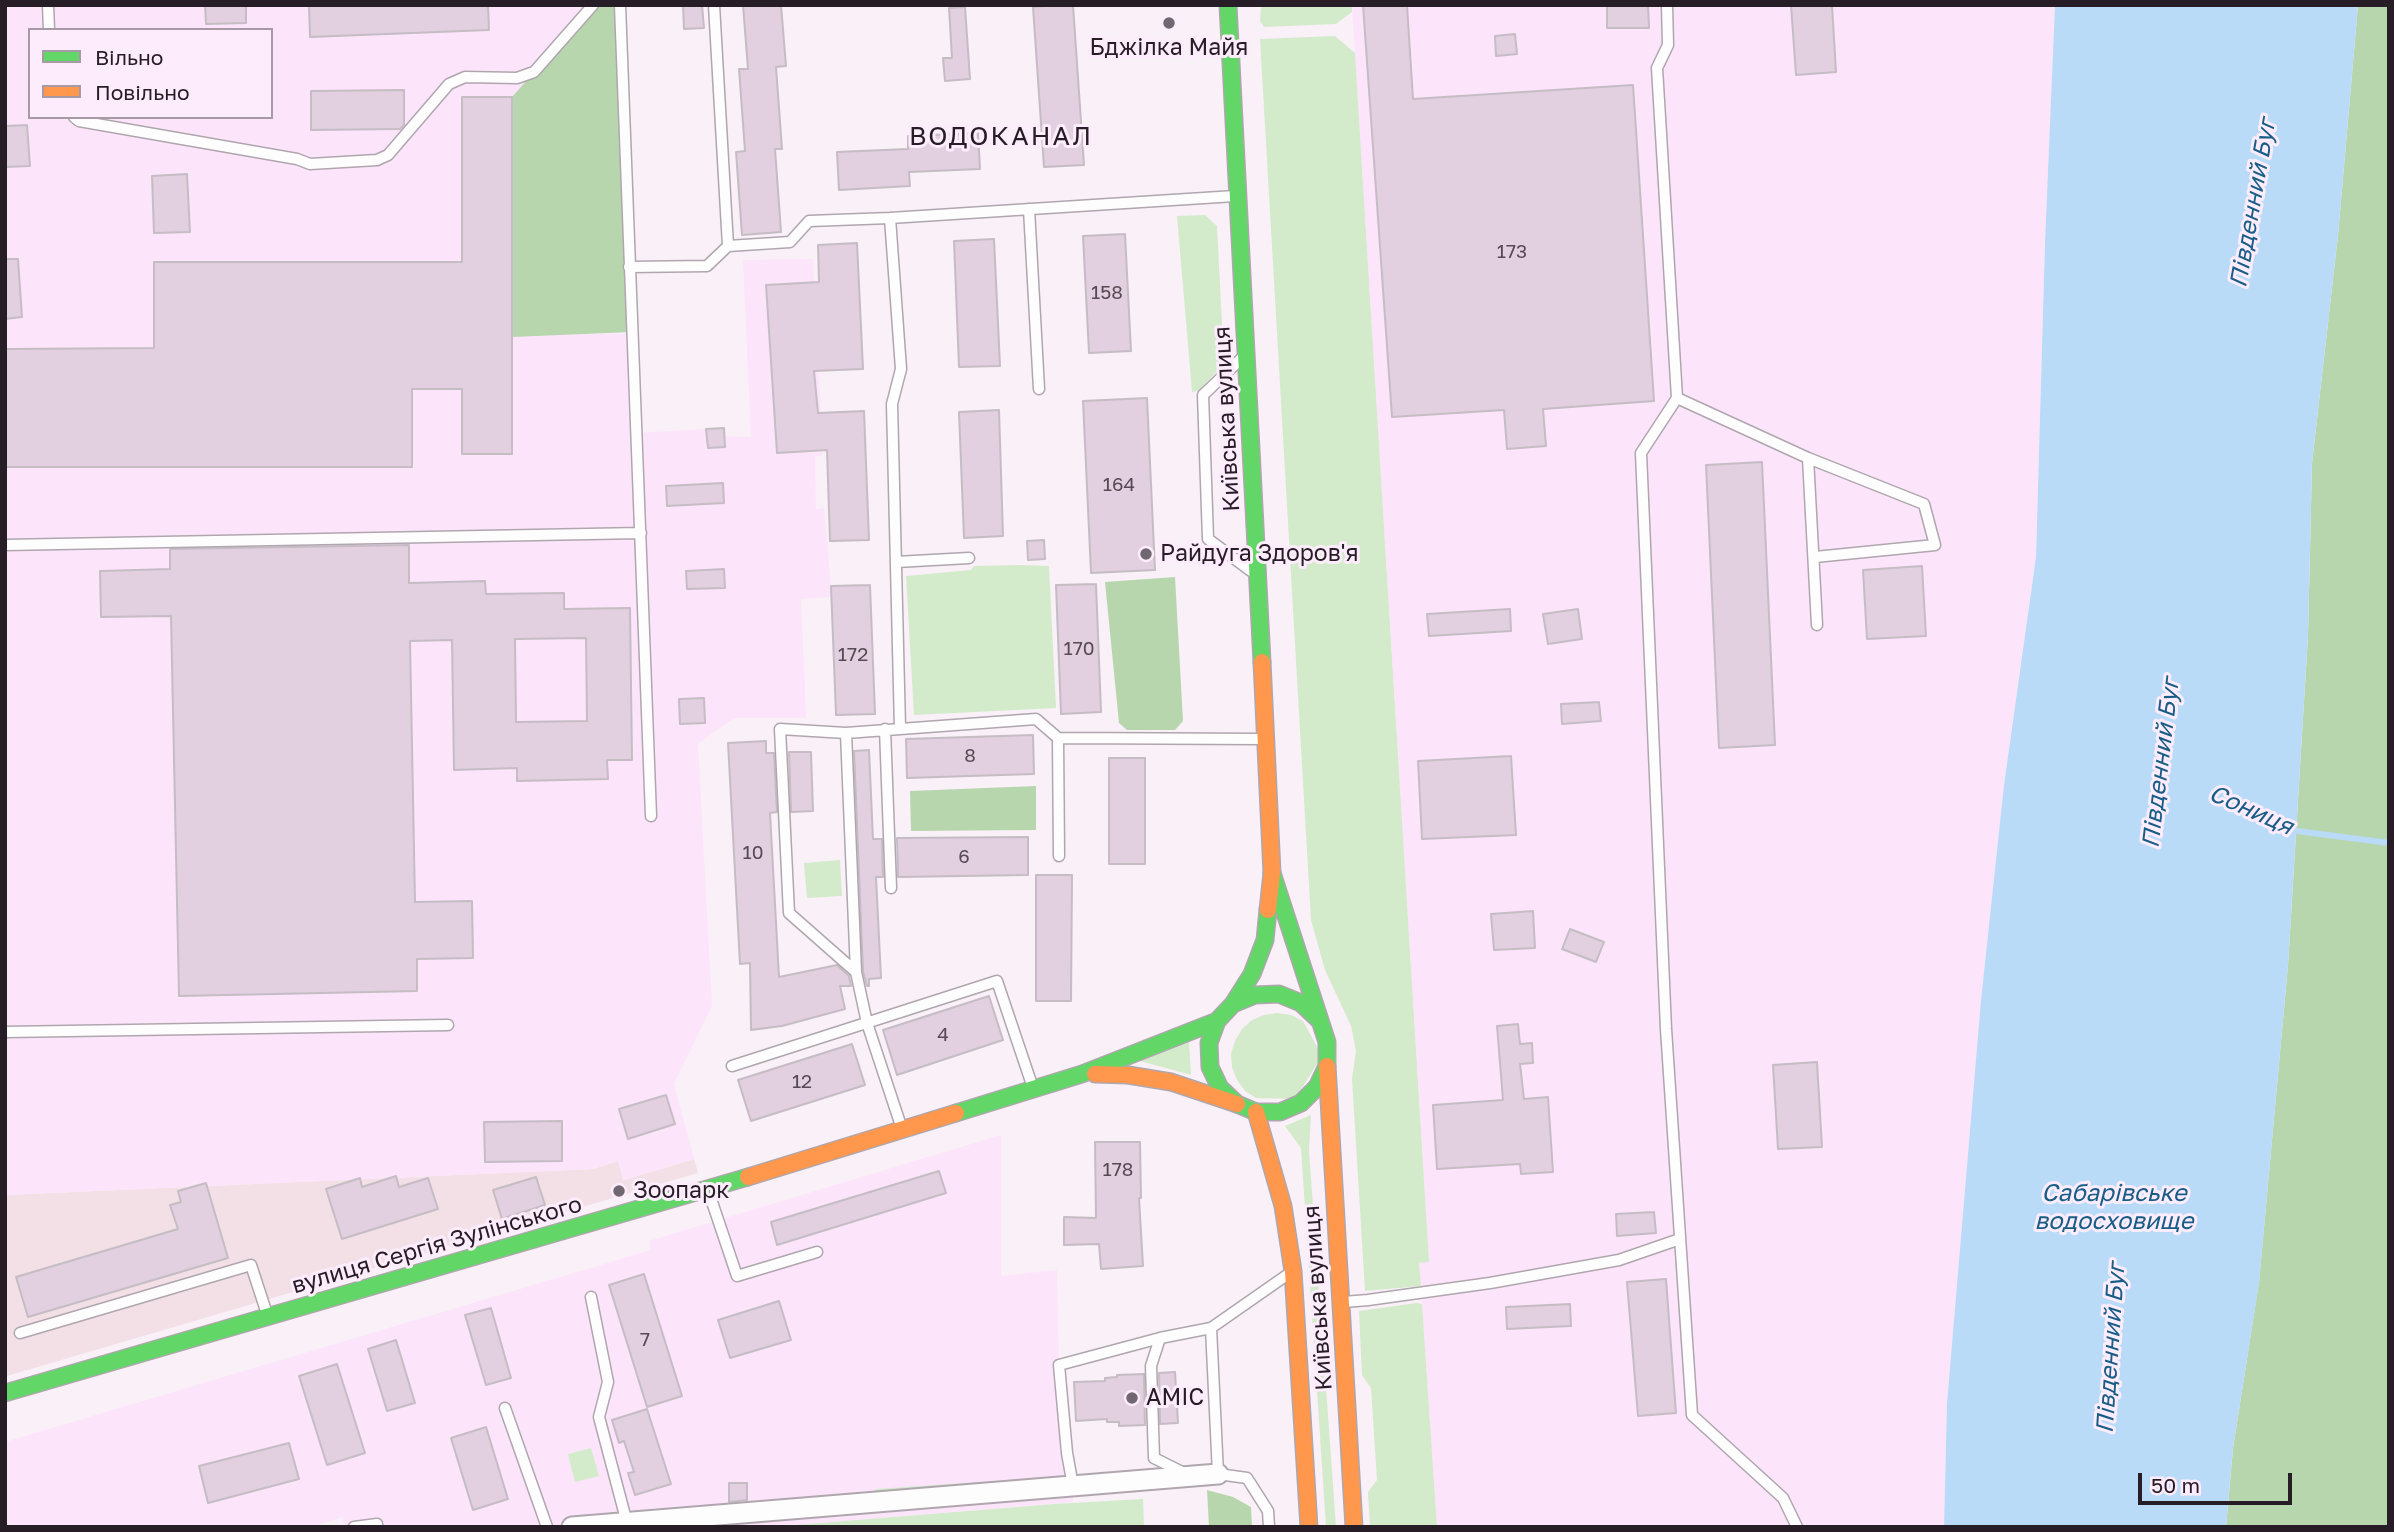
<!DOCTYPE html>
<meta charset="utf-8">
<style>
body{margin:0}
#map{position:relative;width:2394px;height:1532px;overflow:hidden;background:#f9f0f8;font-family:"Golos Text",sans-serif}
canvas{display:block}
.frame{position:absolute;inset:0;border:7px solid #271d26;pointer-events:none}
.legend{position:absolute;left:28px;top:28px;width:245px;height:91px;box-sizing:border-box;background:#fdecfb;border:2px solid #a799a6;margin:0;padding:9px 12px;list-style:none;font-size:21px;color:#271d26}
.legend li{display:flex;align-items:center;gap:14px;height:35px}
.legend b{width:35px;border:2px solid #a799a6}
.scale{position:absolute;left:2138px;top:1473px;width:154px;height:32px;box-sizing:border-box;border:4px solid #271d26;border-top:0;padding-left:9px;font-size:21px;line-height:24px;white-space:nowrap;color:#271d26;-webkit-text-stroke:5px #fdecfb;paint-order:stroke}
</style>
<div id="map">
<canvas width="2394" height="1532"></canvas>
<div class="frame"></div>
<ul class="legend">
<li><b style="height:9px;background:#63d668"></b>Вільно</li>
<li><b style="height:9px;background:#ff974d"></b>Повільно</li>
</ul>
<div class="scale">50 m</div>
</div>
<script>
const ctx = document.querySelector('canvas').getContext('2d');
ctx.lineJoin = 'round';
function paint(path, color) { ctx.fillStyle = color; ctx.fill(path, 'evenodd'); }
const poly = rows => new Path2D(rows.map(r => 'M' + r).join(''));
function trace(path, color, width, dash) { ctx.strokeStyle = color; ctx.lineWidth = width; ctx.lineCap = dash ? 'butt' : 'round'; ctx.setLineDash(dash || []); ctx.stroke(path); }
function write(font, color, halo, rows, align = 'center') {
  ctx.font = font + ' "Golos Text",sans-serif'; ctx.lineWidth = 6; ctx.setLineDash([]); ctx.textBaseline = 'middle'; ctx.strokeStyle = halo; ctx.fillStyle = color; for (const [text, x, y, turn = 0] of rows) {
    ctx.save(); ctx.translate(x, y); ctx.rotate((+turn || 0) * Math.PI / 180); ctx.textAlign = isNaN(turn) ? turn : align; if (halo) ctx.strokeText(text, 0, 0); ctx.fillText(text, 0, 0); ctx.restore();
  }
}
paint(poly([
 [694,1159,698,1173,7,1376,5,1195,593,1169,618,1161,624,1180]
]), '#f2e0e6');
paint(poly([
 [5,5,593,5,512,336,632,333,636,433,724,428,724,436,751,437,743,260,813,259,823,455,815,457,816,509,824,508,832,597,801,599,806,718,734,718,698,744,712,1006,674,1084,694,1159,623,1180,618,1161,593,1169,5,1195],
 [30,30,271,30,271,117,30,117],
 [1352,5,2055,5,2045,242,2036,557,2004,785,1981,1000,1947,1403,1944,1527,1437,1527,1419,1263,1429,1261],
 [1001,1135,1001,1276,1057,1270,1059,1365,1073,1486,1073,1502,770,1527,344,1527,343,1517,312,1527,5,1527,5,1442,651,1250,649,1241]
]), '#fce5fa');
paint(poly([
 [1261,5,1352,5,1352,12,1336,24,1264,27,1260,21],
 [1335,36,1355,53,1429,1262,1419,1263,1421,1286,1365,1291,1352,1079,1356,1051,1351,1026,1325,970,1311,920,1260,39],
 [1205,215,1217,226,1224,364,1198,391,1192,392,1177,216],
 [1020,565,1049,566,1056,708,914,715,906,576,971,570,974,566],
 [840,860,842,896,807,898,804,863],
 [1277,1013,1291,1015,1303,1021,1322,1056,1295,1099,1256,1098,1245,1091,1237,1080,1232,1067,1231,1054,1235,1041,1242,1029,1252,1020,1264,1015],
 [1189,1041,1191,1075,1133,1059],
 [1311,1115,1309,1150,1336,1527,1326,1527,1301,1148,1285,1126],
 [1417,1303,1422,1304,1437,1527,1370,1527,1368,1492,1377,1480,1371,1388,1362,1375,1359,1311],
 [591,1448,599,1476,575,1482,568,1454],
 [1009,1480,1012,1482,873,1493,876,1489],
 [1143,1499,1144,1527,770,1527,1054,1504]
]), '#d3ebcb');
paint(poly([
 [593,5,620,5,632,332,512,337,512,97],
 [2358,5,2389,5,2389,1527,2226,1527,2233,1448,2259,1282,2288,965,2308,635,2312,463,2338,235],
 [1175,577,1183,721,1175,730,1127,730,1119,723,1105,582],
 [1036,786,1036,830,911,831,910,791],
 [1207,1490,1233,1497,1251,1507,1252,1527,1209,1527]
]), '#b8d6ae');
paint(poly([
 [2055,5,2358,5,2338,235,2312,463,2308,635,2288,965,2259,1283,2233,1448,2226,1527,1944,1527,1947,1403,1981,1000,2004,785,2036,557,2045,242]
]), '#b9dbf8');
trace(poly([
 [2291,829,2297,831,2389,843]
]), '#b9dbf8', 6);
const building = poly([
 [205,5,246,5,246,23,206,24,205,5],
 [309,5,488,5,489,30,310,37,309,5],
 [683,5,702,5,704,28,684,29,683,5],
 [743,5,781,5,786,66,776,67,782,149,775,149,781,232,742,235,736,152,745,151,739,69,748,69,743,5],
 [1055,5,1073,5,1084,165,1044,167,1033,7,1055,5],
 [1363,5,1407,5,1413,99,1633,85,1654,401,1543,409,1546,446,1507,449,1504,410,1392,417,1363,5],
 [1607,5,1648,5,1649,28,1607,28,1607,5],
 [1791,5,1832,5,1836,72,1796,75,1791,5],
 [965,7,970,79,945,81,943,58,952,58,949,8,965,7],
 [1515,34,1517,54,1496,56,1495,36,1515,34],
 [404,90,404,125,400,129,311,130,311,91,404,90],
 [462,97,512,97,512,454,462,454,462,389,412,389,412,467,5,467,5,349,154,348,154,262,462,262,462,97],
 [27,125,30,166,5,167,5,126,27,125],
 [978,133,980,169,909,172,910,186,839,190,837,152,908,149,908,136,978,133],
 [187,174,190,232,154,233,152,176,187,174],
 [1125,234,1131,351,1089,353,1083,236,1125,234],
 [994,239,1000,366,959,367,954,241,994,239],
 [857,243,863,369,814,371,818,413,864,411,869,540,830,541,827,450,777,453,766,285,819,282,818,245,857,243],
 [5,259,18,259,22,317,5,319,5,259],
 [1147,398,1155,570,1091,573,1083,401,1147,398],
 [999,410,1003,536,964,538,959,412,999,410],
 [724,428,725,447,708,448,706,429,724,428],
 [1762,462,1775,745,1719,748,1706,465,1762,462],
 [723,483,724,503,667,506,666,486,723,483],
 [1044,540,1045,559,1028,560,1027,541,1044,540],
 [409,545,409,583,485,581,486,594,564,593,564,609,630,608,632,760,607,760,608,779,517,781,517,768,454,770,452,640,410,641,415,902,472,901,473,958,417,959,417,991,179,996,171,616,101,617,100,571,170,569,170,549,409,545],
 [586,638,587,721,516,722,515,639,586,638],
 [1922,566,1926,636,1867,639,1863,570,1922,566],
 [724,569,725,588,687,589,686,571,724,569],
 [1096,584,1101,712,1061,714,1056,585,1096,584],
 [870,585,875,714,836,715,831,586,870,585],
 [1510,609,1511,631,1429,636,1427,614,1510,609],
 [1578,609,1582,639,1548,644,1543,614,1578,609],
 [704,698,705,723,680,724,679,699,704,698],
 [1599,702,1601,721,1562,724,1561,704,1599,702],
 [1033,735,1034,774,907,778,906,739,1033,735],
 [766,741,766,753,774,753,777,812,770,813,779,977,837,965,849,976,851,986,840,986,845,1009,782,1026,751,1030,750,963,740,964,728,743,766,741],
 [869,750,873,839,882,839,883,877,876,877,881,978,869,979,869,986,867,986,863,971,854,751,869,750],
 [789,752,811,752,813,811,791,812,789,752],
 [1511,756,1516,835,1422,839,1418,761,1511,756],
 [1109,758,1145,758,1145,864,1109,864,1109,758],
 [1028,837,1028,875,898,877,897,838,1028,837],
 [1036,875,1072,875,1071,1001,1036,1001,1036,875],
 [1533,911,1535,948,1494,950,1491,914,1533,911],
 [1570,929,1604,942,1596,962,1562,949,1570,929],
 [989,996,1003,1040,897,1075,883,1030,989,996],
 [1518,1024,1520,1044,1532,1043,1533,1063,1520,1064,1524,1099,1548,1097,1553,1172,1521,1174,1520,1164,1437,1169,1433,1105,1503,1100,1497,1026,1518,1024],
 [852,1044,865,1085,751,1121,738,1080,852,1044],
 [1817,1062,1822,1147,1778,1149,1773,1065,1817,1062],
 [666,1095,675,1124,628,1139,619,1109,666,1095],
 [562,1121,562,1161,485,1162,484,1122,562,1121],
 [1095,1142,1140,1142,1141,1198,1139,1198,1143,1266,1101,1269,1099,1244,1064,1245,1064,1217,1096,1218,1095,1142],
 [939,1171,946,1193,777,1245,771,1222,939,1171],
 [396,1176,399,1187,428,1178,438,1209,342,1239,326,1189,360,1178,362,1187,396,1176],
 [536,1177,545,1205,502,1219,493,1190,536,1177],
 [206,1183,228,1258,28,1317,16,1277,178,1229,170,1205,181,1202,178,1191,206,1183],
 [1654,1212,1656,1233,1617,1236,1616,1214,1654,1212],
 [644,1274,682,1396,647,1407,609,1285,644,1274],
 [1666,1279,1676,1413,1638,1416,1627,1282,1666,1279],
 [779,1301,791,1340,730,1358,718,1320,779,1301],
 [1570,1304,1571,1326,1507,1329,1506,1307,1570,1304],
 [491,1308,511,1378,486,1385,465,1315,491,1308],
 [396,1340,415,1403,387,1411,368,1349,396,1340],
 [337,1364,365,1453,327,1465,299,1376,337,1364],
 [1175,1372,1178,1423,1160,1424,1159,1373,1175,1372],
 [1144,1374,1145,1425,1119,1426,1119,1422,1107,1422,1107,1419,1076,1421,1074,1382,1105,1381,1105,1378,1117,1377,1117,1375,1144,1374],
 [647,1409,671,1484,635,1495,628,1473,634,1472,624,1441,619,1443,612,1420,647,1409],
 [486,1427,508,1499,473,1510,451,1438,486,1427],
 [289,1443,299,1479,208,1503,199,1466,289,1443],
 [729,1483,747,1483,747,1500,729,1502,729,1483]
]);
paint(building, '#e2cfe0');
trace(building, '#c5bcc4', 2);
const lane = poly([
 [48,5,49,30],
 [620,5,651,816],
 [1667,5,1668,45,1657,68,1677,398,1641,453,1666,1029,1692,1415,1783,1498,1797,1527],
 [74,117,79,121,297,159,310,164,377,160,388,155,449,84,465,77,517,78,534,72,593,5],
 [1029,209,1039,389],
 [890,218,901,369,892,404,900,728],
 [728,246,790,242,809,221,890,218,1235,196],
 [629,267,707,266,728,246,714,5],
 [1242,358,1203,395,1208,539,1251,571],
 [1677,398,1808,458,1817,625],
 [1808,458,1924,504,1935,545,1815,557],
 [5,545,641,533],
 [896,562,969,558],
 [885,729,891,888],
 [846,733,856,972,867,1023,901,1126],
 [1059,856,1058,738,1262,739],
 [856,972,789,913,780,729,846,733,1036,719,1058,738],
 [5,1032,448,1025],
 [732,1066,997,981,1032,1085],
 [708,1190,737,1276,817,1252],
 [591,1297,608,1382,599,1417,627,1523],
 [1344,1302,1368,1300,1490,1283,1619,1260,1680,1239],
 [20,1333,251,1265,267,1314],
 [505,1408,547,1527],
 [1184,1473,1154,1458,1151,1366,1160,1338,1211,1328],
 [1073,1486,1067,1453,1059,1365,1160,1338],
 [354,1527,377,1524,377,1527],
 [1269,1527,1268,1511,1247,1478,1218,1474,1211,1328,1287,1275]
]);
const street = poly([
 [572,1527,1218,1474]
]);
const fast = poly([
 [1228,5,1262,662],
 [1268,910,1265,940,1252,974,1233,1004,1217,1021,1209,1043,1210,1067,1220,1088,1237,1104,1256,1112,1280,1112,1301,1103,1317,1087,1327,1066,1327,1042,1272,873],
 [1233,1004,1255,995,1279,994,1301,1003,1318,1019],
 [956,1113,1082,1074,1217,1021],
 [5,1393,748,1177]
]);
const slow = poly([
 [1262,662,1272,873,1268,910],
 [1327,1066,1354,1527],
 [1095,1074,1128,1075,1171,1082,1237,1104],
 [1256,1112,1283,1206,1293,1271,1309,1527],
 [748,1177,956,1113]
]);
trace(lane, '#afa6ae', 13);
trace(street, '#afa6ae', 23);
trace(fast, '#afa6ae', 19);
trace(slow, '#afa6ae', 19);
trace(lane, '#fefdfe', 10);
trace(street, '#fefdfe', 19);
trace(fast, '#63d668', 16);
trace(slow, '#ff974d', 16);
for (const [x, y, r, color] of [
 [1169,23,7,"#706770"],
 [1146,554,7,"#706770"],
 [619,1191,7,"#706770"],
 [1132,1398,7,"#706770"]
]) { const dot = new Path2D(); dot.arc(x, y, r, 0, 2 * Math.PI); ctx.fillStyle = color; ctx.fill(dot); trace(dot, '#fdecfb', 2.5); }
write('19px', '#564a54', null, [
 ["173",1512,252],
 ["158",1107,293],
 ["164",1119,485],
 ["170",1079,649],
 ["172",853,655],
 ["8",970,756],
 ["10",753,853],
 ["6",964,857],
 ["4",943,1035],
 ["12",802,1082],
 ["178",1118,1170],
 ["7",645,1340]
]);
write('23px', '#271d26', '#fdecfb', [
 ["Бджілка Майя",1169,48,"center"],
 ["Райдуга Здоров'я",1160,554],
 ["Зоопарк",633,1191],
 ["АМІС",1146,1398]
], 'left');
write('23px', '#271d26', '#fdecfb', [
 ["Київська вулиця",1227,419,-93],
 ["вулиця Сергія Зулінського",437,1245,-16],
 ["Київська вулиця",1318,1298,-94]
]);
write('italic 24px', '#175d86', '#fdecfb', [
 ["Південний Буг",2253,203,-80],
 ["Південний Буг",2161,763,-83],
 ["Сониця",2251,810,24],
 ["Сабарівське",2114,1193],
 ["водосховище",2114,1221],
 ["Південний Буг",2111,1348,-86]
]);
ctx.letterSpacing = '2px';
write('26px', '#271d26', '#fdecfb', [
 ["ВОДОКАНАЛ",1001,137]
]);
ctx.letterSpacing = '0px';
</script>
